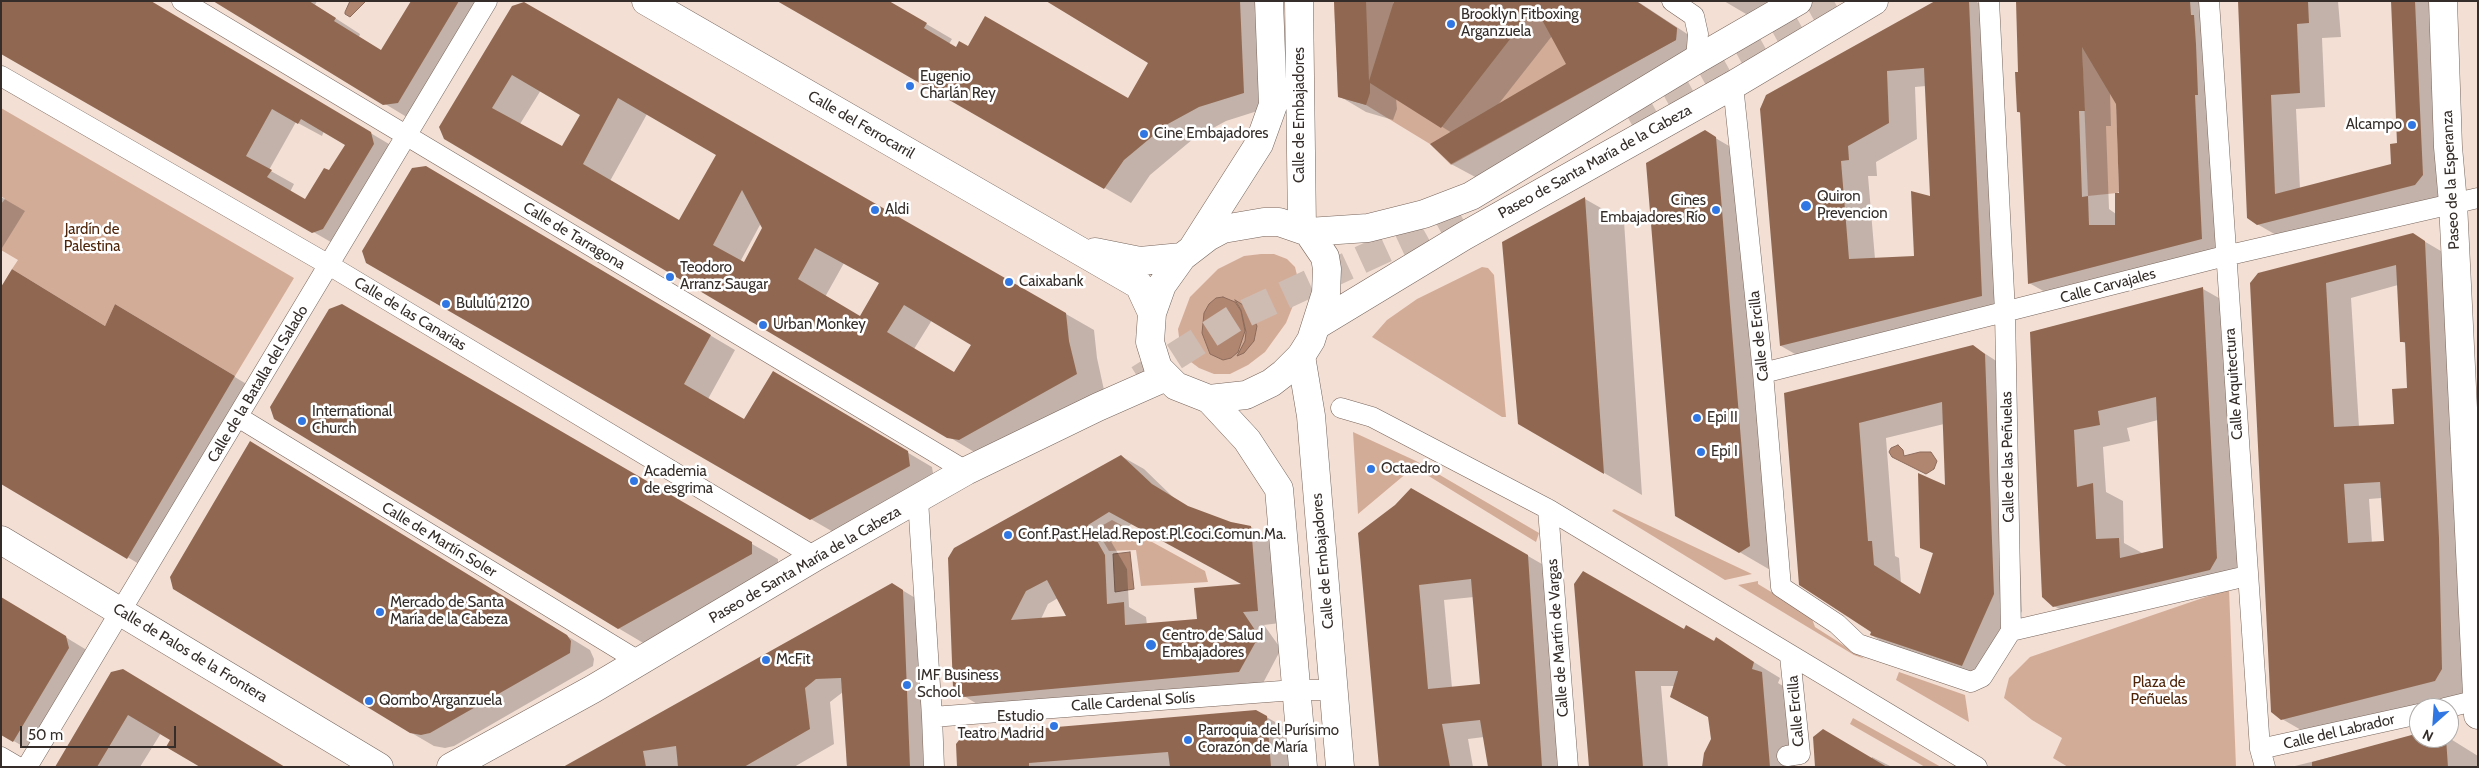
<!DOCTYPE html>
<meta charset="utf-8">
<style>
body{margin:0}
#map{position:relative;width:2479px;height:768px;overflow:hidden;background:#f4dfd4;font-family:Cabin,sans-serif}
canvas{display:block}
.frame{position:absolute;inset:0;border:2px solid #342d29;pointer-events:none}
.north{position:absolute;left:2409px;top:698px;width:50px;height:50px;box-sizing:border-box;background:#fff;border:1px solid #aeaba9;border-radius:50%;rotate:206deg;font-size:14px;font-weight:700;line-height:20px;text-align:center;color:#342d29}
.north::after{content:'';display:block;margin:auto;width:18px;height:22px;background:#3077e3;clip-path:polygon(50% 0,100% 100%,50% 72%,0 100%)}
.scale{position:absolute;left:20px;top:726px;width:156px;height:22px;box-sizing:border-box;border:2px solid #342d29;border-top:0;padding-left:6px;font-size:15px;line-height:18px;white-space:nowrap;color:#342d29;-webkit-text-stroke:4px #fff;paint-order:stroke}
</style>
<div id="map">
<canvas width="2479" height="768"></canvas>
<div class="frame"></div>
<div class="north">N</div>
<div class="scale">50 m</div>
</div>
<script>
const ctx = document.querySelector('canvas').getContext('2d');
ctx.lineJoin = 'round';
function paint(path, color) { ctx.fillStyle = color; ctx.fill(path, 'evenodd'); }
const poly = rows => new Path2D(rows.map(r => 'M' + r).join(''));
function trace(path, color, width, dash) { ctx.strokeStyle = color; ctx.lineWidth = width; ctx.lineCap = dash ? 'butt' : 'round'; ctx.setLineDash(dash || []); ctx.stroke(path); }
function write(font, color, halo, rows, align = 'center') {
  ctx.font = font + ' Cabin,sans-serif'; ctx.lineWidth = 5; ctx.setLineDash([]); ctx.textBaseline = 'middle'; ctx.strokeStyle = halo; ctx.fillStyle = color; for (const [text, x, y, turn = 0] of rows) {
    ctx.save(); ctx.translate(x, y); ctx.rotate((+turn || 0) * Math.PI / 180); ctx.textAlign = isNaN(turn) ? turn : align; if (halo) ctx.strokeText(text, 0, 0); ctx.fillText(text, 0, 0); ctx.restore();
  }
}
paint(poly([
 [1334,1,1636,1,1677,28,1676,40,1451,165,1430,144,1366,105,1338,97],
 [2080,1,2116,101,2119,192,2117,193,2088,196],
 [1,108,294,278,235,376,115,304,105,326,12,269,18,260,1,250,1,204,5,199,1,196],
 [1261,254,1274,254,1287,259,1295,267,1298,279,1298,293,1286,323,1265,352,1248,365,1230,374,1214,374,1199,368,1187,359,1180,345,1178,329,1190,297,1218,269,1244,256],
 [1482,267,1488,268,1494,275,1506,417,1502,417,1372,337,1387,320,1417,299],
 [1353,432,1416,461,1539,533,1536,542,1414,467,1358,514],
 [1614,509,1752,574,1725,580,1612,511],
 [1112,520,1205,571,1208,582,1141,586,1136,550,1109,551,1096,529],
 [1758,581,1758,584,1811,616,1815,627,1865,659,1854,655,1738,585],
 [2229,589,2236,767,2068,767,2053,758,2062,738,2032,720,2004,698,2009,678,2030,657],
 [1899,672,1965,695,1969,722,1896,680],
 [1853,718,1941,767,1925,767,1850,724]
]), '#d3ac98');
const water = poly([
 [350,1,366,1,350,17,345,14,345,12,350,1],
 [1223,297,1235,302,1241,311,1245,331,1238,352,1231,358,1223,360,1210,354,1202,333,1204,313,1209,304,1216,298,1223,297],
 [1235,300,1248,308,1257,326,1254,341,1244,353,1237,356,1245,341,1246,332,1241,310,1235,300],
 [1898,445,1903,450,1904,456,1920,452,1931,452,1937,461,1934,469,1926,474,1892,457,1889,452,1891,448,1898,445],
 [1130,552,1134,589,1115,592,1113,554,1130,552]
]);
paint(water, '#b18670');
trace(water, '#8c6b5b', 1);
paint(poly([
 [149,1,394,147,336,245,1,52],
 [296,122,322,136,324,131,347,144,329,172,306,201,290,192,294,184,269,170],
 [215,1,317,1,315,5,360,34,359,37,382,52,412,1,494,1,410,119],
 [780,1,887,1,952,39,949,44,956,49,968,48,1129,100,1150,62,1049,1,1265,1,1270,107,1226,121,1193,139,1150,175,1131,203],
 [1335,1,1393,1,1393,8,1395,1,1637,1,1704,45,1479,179,1451,164,1452,133,1396,98,1397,109,1393,120,1366,112,1339,96],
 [1552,36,1568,65,1497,106],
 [1724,1,1811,1,1758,21],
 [1938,1,1975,1,1996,13,2009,311,1809,362,1781,346,1762,110],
 [1926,86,1932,197,1915,257,1875,259,1868,176,1877,176,1876,162,1917,139,1915,87],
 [2160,1,2216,1,2228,255,2056,298,2029,283,2022,114,2018,112,2016,73],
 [2110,92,2118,104,2120,194,2116,214,2109,209,2106,126,2111,126],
 [2239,1,2338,1,2341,37,2322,38,2325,107,2296,109,2300,189,2392,165,2398,145,2392,1,2440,1,2441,199,2283,239,2257,224],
 [524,4,1094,330,1097,358,1104,390,976,453,445,138],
 [541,90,582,114,563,147,520,124],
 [647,114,718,155,680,222,610,181],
 [761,223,764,228,744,264,740,262],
 [844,263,880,283,861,318,825,297],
 [932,320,972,345,954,373,914,349],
 [1705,132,1748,157,1772,571,1676,515],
 [450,181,735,350,708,399,745,421,773,373,932,467,934,480,835,533,367,263],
 [1,197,25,211,2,248,1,248],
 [1585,199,1624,221,1642,495,1520,424],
 [2412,234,2451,257,2468,684,2461,695,2308,734,2282,719,2252,283],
 [2398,285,2401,341,2406,344,2408,390,2395,425,2359,427,2351,298],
 [2382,498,2385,542,2372,543,2369,499],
 [2203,289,2233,306,2247,576,2084,623,2054,606,2031,332],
 [2158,420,2164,549,2144,554,2124,543,2123,501,2106,492,2103,447,2130,441,2127,428],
 [341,306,778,559,778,569,645,644,618,628],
 [134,316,253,388,146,568,1,483,106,328],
 [1973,346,2012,371,2022,611,1989,681,1898,651,1871,635,1872,632,1785,394],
 [1944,424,1946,487,1921,547,1934,554,1921,595,1901,583,1899,558,1895,556,1886,438],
 [273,456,590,650,594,659,593,666,454,746,445,748,434,746,410,732],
 [1121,456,1144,469,1175,499,1192,509,1230,524,1251,527,1273,540,1280,623,1264,625,1281,649,1262,685,987,710,964,696,954,688],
 [1132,524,1244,585,1199,620,1147,625,1146,617,1129,607,1127,569,1109,538],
 [1058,598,1068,617,1041,619,1048,604],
 [1412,489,1554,571,1567,767,1490,767,1484,737,1468,739,1473,767,1381,767,1396,506],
 [1474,597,1481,685,1452,688,1444,600],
 [892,584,917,599,935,767,847,767,843,692,830,702,834,744,794,767,580,767],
 [1576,584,1715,643,1716,639,1780,678,1778,683,1788,689,1795,767,1707,767,1712,739,1710,718,1671,697,1674,686,1661,686,1668,767,1590,767],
 [1,598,90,652,37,754,1,734],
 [112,673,172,739,161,733,140,767,62,767],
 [1256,711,1289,730,1292,767,958,767],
 [2419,735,2419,738,2449,738,2478,756,2478,767,2291,767],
 [1872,757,1892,767,1816,767,1871,759]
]), '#0003');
paint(poly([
 [1,1,151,1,371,132,374,144,323,229,312,233,1,54],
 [272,109,298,124,301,119,345,145,329,170,324,168,305,199,267,177,272,170,246,156],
 [213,1,309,1,336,18,334,21,381,50,411,1,459,1,398,103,383,105],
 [777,1,889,1,927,23,924,28,956,47,959,41,968,46,985,16,1128,98,1148,63,1046,1,1240,1,1244,93,1199,107,1166,125,1124,160,1104,189],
 [1334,1,1366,1,1369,81,1394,1,1636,1,1677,28,1676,40,1451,164,1430,144,1566,64,1535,7,1441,128,1370,83,1370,93,1366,105,1338,97],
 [1935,1,1969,1,1982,296,1780,346,1760,109,1766,95],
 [1924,68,1930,196,1911,191,1914,256,1849,259,1841,161,1849,160,1848,146,1889,123,1887,71],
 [2016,1,2190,1,2191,15,2194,15,2196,44,2198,95,2195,95,2202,239,2028,284,2020,112,2017,112,2015,72,2018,72],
 [2082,47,2116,104,2119,193,2115,193,2115,225,2089,225,2088,196,2082,197,2079,111,2085,111],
 [2238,1,2308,1,2309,23,2297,24,2300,93,2271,95,2275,194,2391,164,2390,144,2397,143,2391,1,2415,1,2423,175,2415,185,2257,225,2247,218],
 [524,2,1066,313,1069,341,1077,374,959,440,947,438,444,139,439,127,512,6],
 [512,75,580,115,562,146,492,108],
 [618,98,716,155,679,220,583,164],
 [742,190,762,228,744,262,713,245],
 [815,248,879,283,860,316,798,279],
 [904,305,971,345,954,372,887,332],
 [1705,130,1716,137,1748,525,1750,546,1739,553,1675,516,1646,163],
 [426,166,711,335,684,384,744,419,773,371,908,451,910,466,810,520,366,263,362,251,412,168],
 [1585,197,1604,474,1518,424,1502,242],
 [2413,233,2425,241,2439,538,2442,669,2435,681,2281,720,2271,712,2250,283,2258,273],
 [2396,265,2400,342,2405,342,2407,388,2392,389,2394,424,2334,427,2326,283],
 [2380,482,2384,541,2348,543,2344,484],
 [12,269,105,326,115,304,235,376,127,559,1,484,1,287],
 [2203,287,2217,558,2210,570,2053,607,2042,597,2030,332],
 [2156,397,2163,548,2120,558,2119,538,2096,539,2093,483,2077,487,2074,430,2100,425,2098,411],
 [342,304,752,542,752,554,618,629,274,419,270,407,329,309],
 [1973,345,1985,354,1994,594,1962,666,1870,635,1871,632,1799,585,1784,393],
 [1942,402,1945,485,1918,473,1920,548,1933,553,1920,594,1874,565,1872,541,1868,541,1859,423],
 [250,441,567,635,571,641,570,653,430,733,421,735,410,733,173,589,170,577],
 [1121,455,1152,484,1188,506,1231,522,1251,526,1258,611,1243,612,1259,636,1239,672,963,697,953,688,948,558,954,548],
 [1109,512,1241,584,1194,588,1197,619,1125,625,1124,602,1107,604,1105,555,1088,525],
 [1047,580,1066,616,1011,620,1026,591],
 [1411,488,1528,555,1542,767,1488,767,1480,720,1442,724,1450,767,1379,767,1358,533,1395,505],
 [1471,579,1480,684,1428,689,1419,585],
 [1583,571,1684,629,1686,625,1714,641,1716,637,1754,662,1752,669,1762,672,1770,767,1702,767,1704,753,1711,739,1708,717,1670,697,1678,671,1635,671,1643,767,1589,767,1574,584],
 [892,583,903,590,910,767,847,767,841,678,816,679,805,688,810,729,744,767,678,767,676,746,643,751,646,767,563,767],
 [1,597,66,636,69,648,13,742,1,735],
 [123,669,189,709,285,767,200,767,166,747,170,740,128,715,97,767,55,767,111,672],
 [1256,710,1267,716,1271,767,1170,767,1168,752,1029,763,1029,767,957,767,956,744,963,735],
 [1823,729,1887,767,1815,767,1813,737],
 [2419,733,2419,738,2446,738,2448,767,2312,767,2312,762]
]), '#906852');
trace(poly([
 [1627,116,1834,1],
 [1139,379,1235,318,1406,239,1458,210]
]), '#cebbb2', 28, [28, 14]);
const street = poly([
 [182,1,966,471],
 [1672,1,1694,16,1698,34,1696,60],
 [2209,1,2260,749,2265,767],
 [1,76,329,265,815,557],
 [1733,85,1763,373,1781,587,1837,624,1858,644,1971,682,1982,677,2011,631,2005,312,1989,1],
 [1763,373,2225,256,2478,198],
 [1341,408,1372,417,1548,509,1977,767],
 [238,417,640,662],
 [918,500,932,717,934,767],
 [1548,509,1568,767],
 [2011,631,2247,576],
 [2445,708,2478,700],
 [932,717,1295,690,1334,690],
 [2260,749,2419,714],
 [1787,756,1800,754,1790,656],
 [1,757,18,767],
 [27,767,487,1]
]);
const secondary = poly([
 [1299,1,1302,228],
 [2443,1,2448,147,2453,203,2478,715],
 [1194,246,1259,144,1273,105,1269,1],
 [1301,356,1311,416,1340,767],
 [1209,399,1247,440,1279,489,1303,767],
 [1,540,379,767]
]);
const primary = poly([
 [646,1,1139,285,1152,313],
 [1264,222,1279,222,1308,232,1325,257,1327,269,1326,293,1311,340,1301,356,1284,373,1271,383,1246,395,1209,399,1176,386,1158,368,1150,342,1152,313,1162,285,1182,257,1208,237,1223,229,1264,222],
 [1308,232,1368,228,1424,214,1471,196,1696,60,1798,1],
 [1095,252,1140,261,1182,257],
 [1317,325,1464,236,1733,85,1874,1],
 [451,767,593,689,815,557,966,471,1098,407,1166,377]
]);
trace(street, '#76645b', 21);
trace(secondary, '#76645b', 29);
trace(primary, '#76645b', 29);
trace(street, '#fff', 20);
trace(secondary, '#fff', 28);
trace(primary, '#fff', 28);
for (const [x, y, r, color] of [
 [1451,24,5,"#3077e3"],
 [910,86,5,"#3077e3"],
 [2412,125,5,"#3077e3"],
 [1144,134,5,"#3077e3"],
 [1806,206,6,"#3077e3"],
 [875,210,5,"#3077e3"],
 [1716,210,5,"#3077e3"],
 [670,277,5,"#3077e3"],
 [1009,282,5,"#3077e3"],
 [446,304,5,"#3077e3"],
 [763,325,5,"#3077e3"],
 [1697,418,5,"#3077e3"],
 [302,421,5,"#3077e3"],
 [1701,452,5,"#3077e3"],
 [1371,469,5,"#3077e3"],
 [634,481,5,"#3077e3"],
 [1008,535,5,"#3077e3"],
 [380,612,5,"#3077e3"],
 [1151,645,6,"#3077e3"],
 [766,660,5,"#3077e3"],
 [907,685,5,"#3077e3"],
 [369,701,5,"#3077e3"],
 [1054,726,5,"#3077e3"],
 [1188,740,5,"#3077e3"]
]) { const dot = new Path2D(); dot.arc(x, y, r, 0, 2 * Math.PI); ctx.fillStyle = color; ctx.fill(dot); trace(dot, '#fff', 2); }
write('15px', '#342d29', '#fff', [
 ["Brooklyn Fitboxing",1461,15],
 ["Arganzuela",1461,32],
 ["Eugenio",920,77],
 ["Charlán Rey",920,94],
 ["Alcampo",2402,125,"right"],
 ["Cine Embajadores",1154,134],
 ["Quiron",1817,197],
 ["Prevencion",1817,214],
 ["Cines",1706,201,"right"],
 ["Embajadores Río",1706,218,"right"],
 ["Aldi",885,210],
 ["Teodoro",680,268],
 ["Arranz Saugar",680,285],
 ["Caixabank",1019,282],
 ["Bululú 2120",456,304],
 ["Urban Monkey",773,325],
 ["International",312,412],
 ["Church",312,429],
 ["Epi II",1707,418],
 ["Epi I",1711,452],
 ["Octaedro",1381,469],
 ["Academia",644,472],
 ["de esgrima",644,489],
 ["Conf.Past.Helad.Repost.Pl.Coci.Comun.Ma.",1018,535],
 ["Mercado de Santa",390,603],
 ["María de la Cabeza",390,620],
 ["Centro de Salud",1162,636],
 ["Embajadores",1162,653],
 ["McFit",776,660],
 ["IMF Business",917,676],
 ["School",917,693],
 ["Qombo Arganzuela",379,701],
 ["Estudio",1044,717,"right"],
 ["Teatro Madrid",1044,734,"right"],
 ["Parroquia del Purísimo",1198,731],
 ["Corazón de María",1198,748]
], 'left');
write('15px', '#342d29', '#fff', [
 ["Calle de Embajadores",1300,115,-90],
 ["Calle del Ferrocarril",861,125,30],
 ["Paseo de Santa María de la Cabeza",1595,162,-29],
 ["Paseo de la Esperanza",2451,180,-93],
 ["Calle de Tarragona",574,236,31],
 ["Calle Carvajales",2108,286,-15],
 ["Calle de las Canarias",410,314,31],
 ["Calle de Ercilla",1759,336,-96],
 ["Calle de la Batalla del Salado",258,384,-59],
 ["Calle Arquitectura",2234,384,-94],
 ["Calle de las Peñuelas",2008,457,-91],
 ["Calle de Martín Soler",439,540,31],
 ["Calle de Embajadores",1323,561,-95],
 ["Paseo de Santa María de la Cabeza",805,565,-30],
 ["Calle de Martín de Vargas",1558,638,-94],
 ["Calle de Palos de la Frontera",190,653,31],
 ["Calle Cardenal Solís",1133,702,-4],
 ["Calle Ercilla",1796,711,-95],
 ["Calle del Labrador",2339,732,-13]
]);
write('15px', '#4f250a', '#fff', [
 ["Jardín de",92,230],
 ["Palestina",92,247],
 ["Plaza de",2159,683],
 ["Peñuelas",2159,700]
]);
</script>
